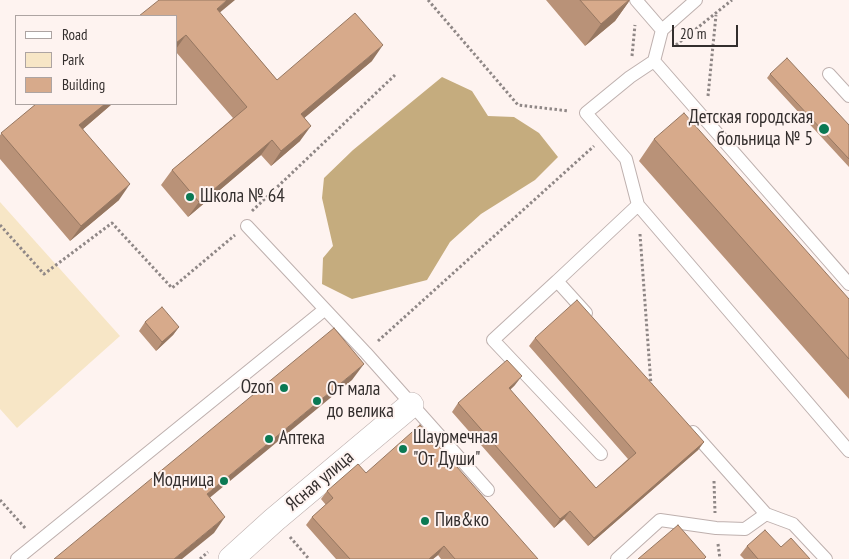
<!DOCTYPE html>
<meta charset="utf-8">
<style>
body{margin:0}
#map{position:relative;width:849px;height:559px;overflow:hidden;background:#fef3f0;font-family:"PT Sans Narrow",sans-serif}
canvas{display:block}
.legend{position:absolute;left:15px;top:15px;width:162px;height:90px;box-sizing:border-box;background:#fef3f0;border:1px solid #ada4a2;margin:0;padding:6px 9px;list-style:none;font-size:15px;color:#332e2d}
.legend li{display:flex;align-items:center;gap:10px;height:25px}
.legend b{width:25px;border:1px solid #ada4a2}
.scale{position:absolute;left:672px;top:25px;width:66px;height:22px;box-sizing:border-box;border:2px solid #332e2d;border-top:0;padding-left:6px;font-size:15px;line-height:18px;white-space:nowrap;color:#332e2d;-webkit-text-stroke:4px #fef3f0;paint-order:stroke}
</style>
<div id="map">
<canvas width="849" height="559"></canvas>
<ul class="legend">
<li><b style="height:6px;background:#fff"></b>Road</li>
<li><b style="height:14px;background:#f7e6c6"></b>Park</li>
<li><b style="height:14px;background:#d7aa8b"></b>Building</li>
</ul>
<div class="scale">20 m</div>
</div>
<script>
const ctx = document.querySelector('canvas').getContext('2d');
ctx.lineJoin = 'round';
function paint(path, color) { ctx.fillStyle = color; ctx.fill(path, 'evenodd'); }
const poly = rows => new Path2D(rows.map(r => 'M' + r).join(''));
function trace(path, color, width, dash) { ctx.strokeStyle = color; ctx.lineWidth = width; ctx.lineCap = dash ? 'butt' : 'round'; ctx.setLineDash(dash || []); ctx.stroke(path); }
function write(font, color, halo, rows, align = 'center') {
  ctx.font = font + ' "PT Sans Narrow",sans-serif'; ctx.lineWidth = 4; ctx.setLineDash([]); ctx.textBaseline = 'middle'; ctx.strokeStyle = halo; ctx.fillStyle = color; for (const [text, x, y, turn = 0] of rows) {
    ctx.save(); ctx.translate(x, y); ctx.rotate((+turn || 0) * Math.PI / 180); ctx.textAlign = isNaN(turn) ? turn : align; if (halo) ctx.strokeText(text, 0, 0); ctx.fillText(text, 0, 0); ctx.restore();
  }
}
paint(poly([
 [0,202,120,336,17,428,0,409]
]), '#f7e6c6');
paint(poly([
 [442,77,472,91,488,116,514,117,539,133,558,157,535,180,481,214,450,242,427,280,352,299,322,284,323,258,333,246,322,198,324,178,353,150]
]), '#c5ac7e');
const service = poly([
 [636,0,662,30,696,0],
 [654,61,662,30],
 [829,74,849,96],
 [638,205,626,159,586,113,630,77,654,61,849,284],
 [247,226,366,353,488,490],
 [557,281,493,340,601,454],
 [586,313,557,281,638,205,849,451],
 [693,432,766,514,793,524,826,559],
 [17,559,324,310],
 [617,559,660,520,716,528,745,529,766,514]
]);
const minor = poly([
 [231,559,274,520,411,405]
]);
trace(service, '#beb0ae', 14);
trace(minor, '#beb0ae', 26);
trace(poly([
 [428,0,518,105,569,111],
 [676,45,732,0],
 [632,56,635,25],
 [708,96,716,15],
 [252,211,395,75],
 [0,225,44,274,112,223,172,288,235,235],
 [640,234,651,385],
 [378,341,594,146],
 [714,481,715,513],
 [0,500,26,529],
 [290,537,309,559],
 [718,544,720,559],
 [200,559,208,552]
]), '#8f8786', 3, [2.5, 2.5]);
trace(service, '#fff', 12);
trace(minor, '#fff', 25);
paint(poly([
 [546,0,630,0,615,21,585,46],
 [220,13,277,80,372,61,304,118,300,141,271,166,261,155,188,217,161,185,172,170,233,118,176,52,176,16],
 [770,74,849,125,849,167,767,78],
 [36,104,112,104,83,129,119,200,70,241,0,159,0,135],
 [654,139,849,299,849,399,639,161],
 [145,322,179,327,173,335,156,351,139,331],
 [535,338,704,442,698,450,588,546,564,519,554,528,452,412,458,403,515,385,510,390,596,488,628,459,529,346],
 [366,473,538,559,441,559,438,555,433,559,336,559,306,525,312,517,326,505,321,499,327,491],
 [747,546,781,547,810,559,744,559,740,555]
]), '#b99278');
paint(poly([
 [227,0,235,0,206,24,217,9],
 [630,0,615,21,585,46,601,24],
 [186,35,176,49,176,43],
 [383,45,372,61,290,130,301,114],
 [105,104,112,104,69,141,79,125],
 [311,126,300,141,271,166,281,151],
 [272,140,261,155,188,217,199,202],
 [130,184,119,200,70,241,81,226],
 [179,327,173,335,156,351,162,342],
 [364,364,352,380,195,510,207,494],
 [522,376,515,385,503,396,509,388],
 [704,442,698,450,588,546,594,538],
 [570,511,564,519,554,528,560,519],
 [225,517,214,533,182,559,174,559],
 [444,546,438,555,433,559,429,559]
]), '#967761');
const building = poly([
 [159,0,227,0,217,9,277,80,355,13,383,45,301,114,311,126,281,151,272,140,199,202,172,170,247,107,186,35,176,43,176,16,139,16,159,0],
 [580,0,629,0,601,24,580,0],
 [787,58,849,125,849,159,770,74,787,58],
 [36,104,105,104,79,125,130,184,81,226,1,133,36,104],
 [684,113,849,299,849,359,654,139,684,113],
 [577,300,704,442,594,538,570,511,560,519,458,403,507,360,522,376,509,388,596,488,636,453,535,338,577,300],
 [162,307,179,327,162,342,145,322,162,307],
 [334,328,364,364,207,494,225,517,174,559,54,559,334,328],
 [420,425,538,559,455,559,444,546,429,559,350,559,312,517,333,498,327,491,358,464,366,473,420,425],
 [678,525,706,557,704,559,638,559,678,525],
 [765,530,781,547,791,538,810,559,758,559,747,546,765,530]
]);
paint(building, '#d7aa8b');
trace(building, '#967761', 1);
for (const [x, y, r, color] of [
 [824,129,6,"#0b7953"],
 [190,197,5,"#0b7953"],
 [284,388,5,"#0b7953"],
 [317,401,5,"#0b7953"],
 [269,439,5,"#0b7953"],
 [403,449,5,"#0b7953"],
 [224,481,5,"#0b7953"],
 [425,521,5,"#0b7953"]
]) { const dot = new Path2D(); dot.arc(x, y, r, 0, 2 * Math.PI); ctx.fillStyle = color; ctx.fill(dot); trace(dot, '#fef3f0', 2); }
write('19px', '#332e2d', '#fef3f0', [
 ["Детская городская",813,118,"right"],
 ["больница № 5",813,140,"right"],
 ["Школа № 64",200,197],
 ["Ozon",274,388,"right"],
 ["От мала",327,390],
 ["до велика",327,412],
 ["Шаурмечная",413,438],
 ["\"От Души\"",413,460],
 ["Аптека",279,439],
 ["Модница",214,481,"right"],
 ["Пив&ко",435,521]
], 'left');
write('19px', '#332e2d', '#fef3f0', [
 ["Ясная улица",320,481,-40]
]);
</script>
